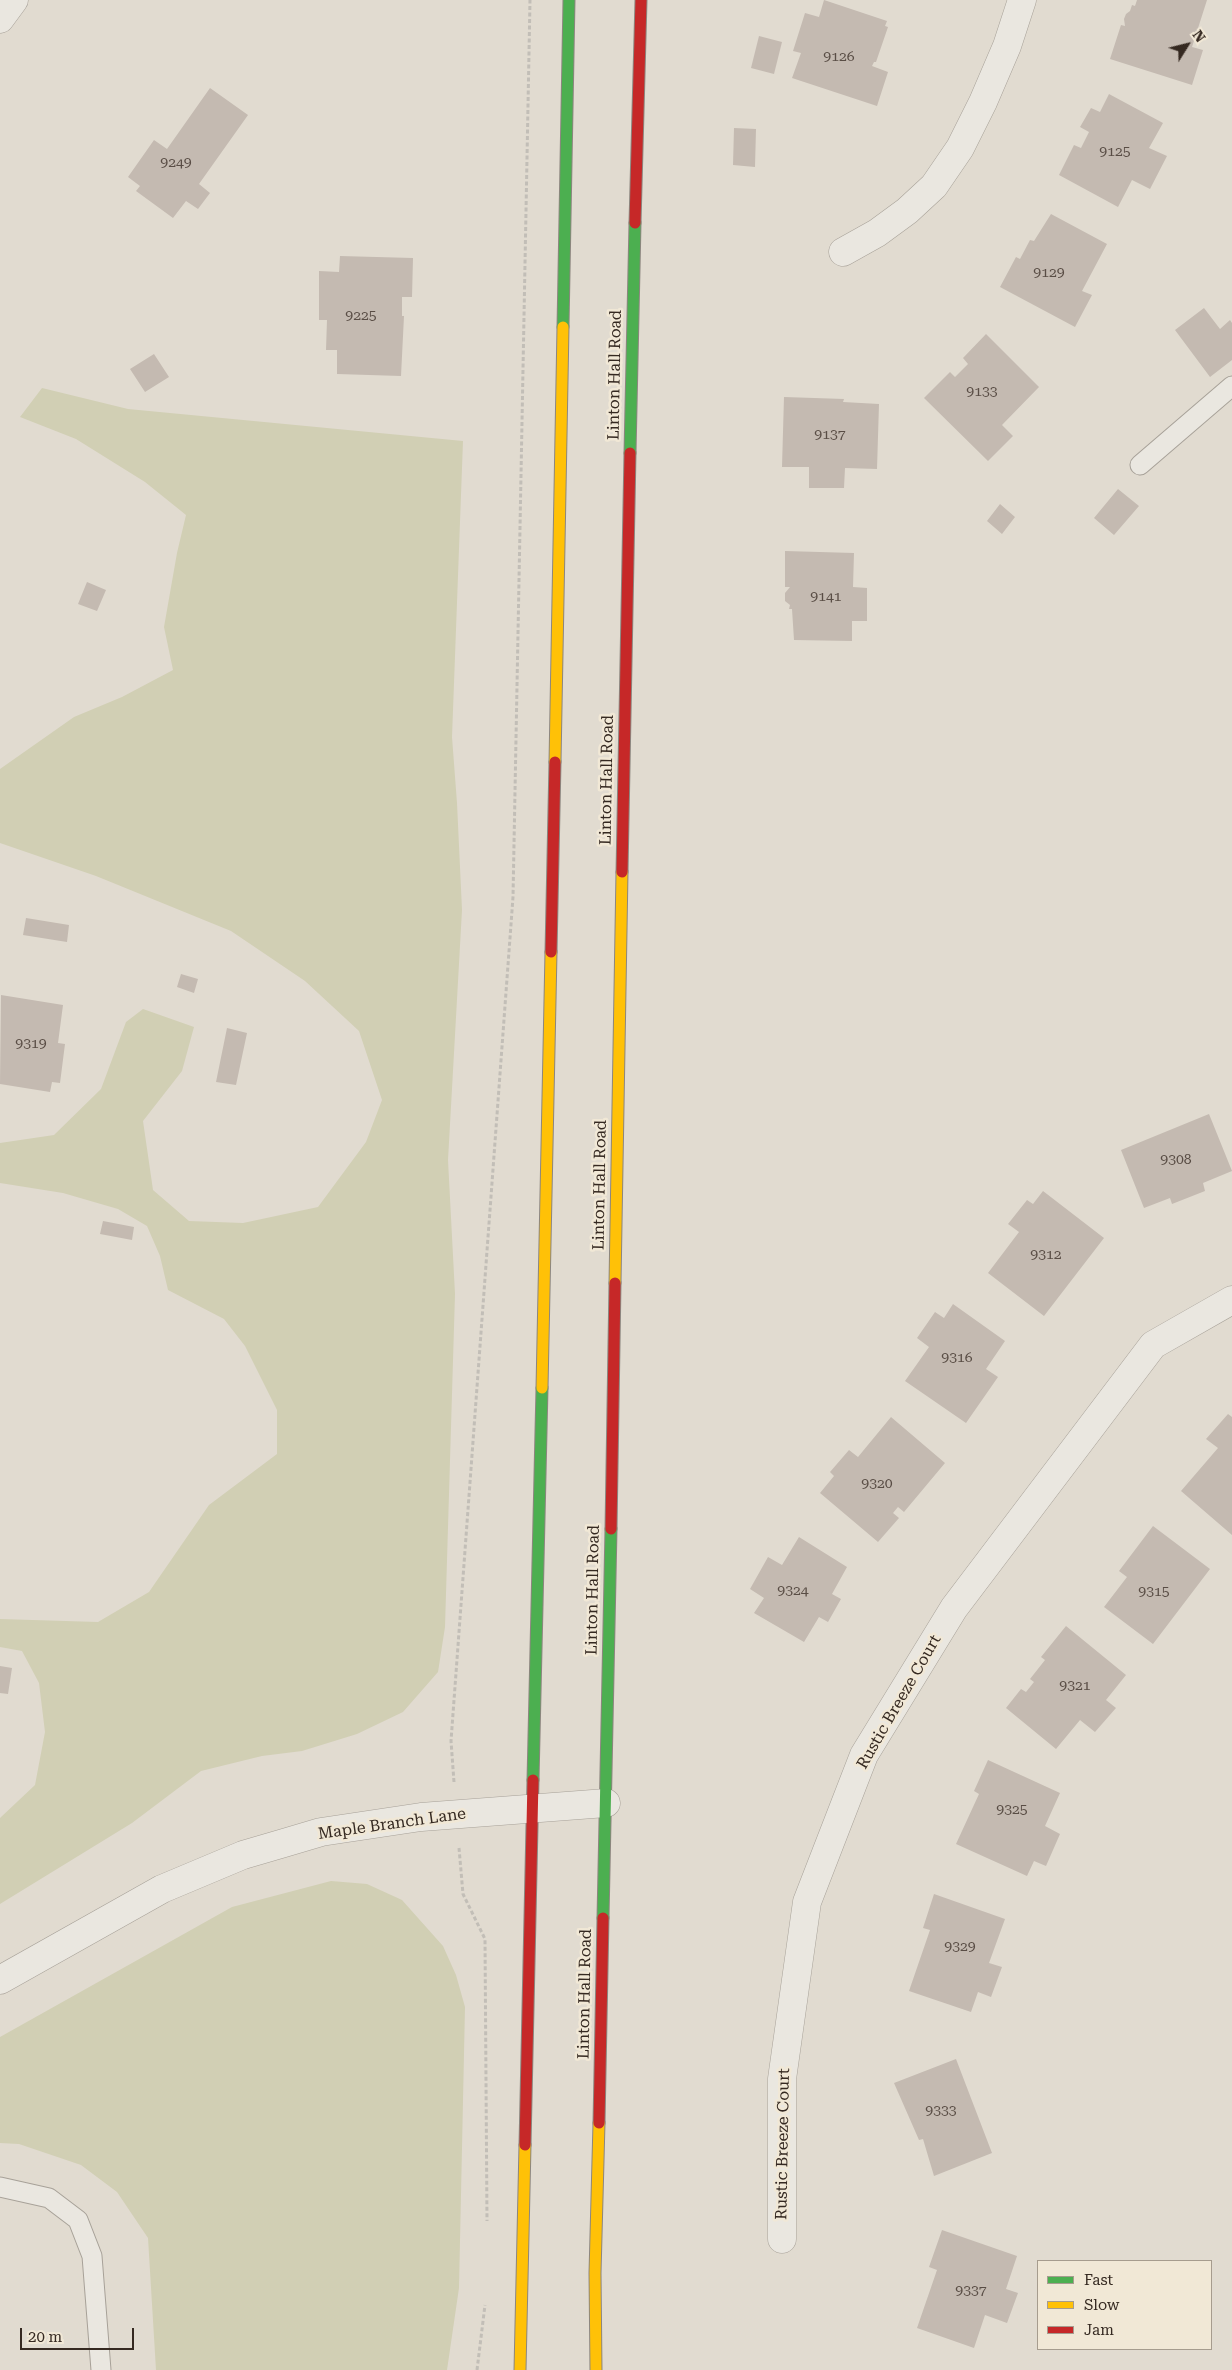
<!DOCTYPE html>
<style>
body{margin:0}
#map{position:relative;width:1232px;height:2370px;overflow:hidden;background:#e1dbd0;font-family:"Roboto Serif",serif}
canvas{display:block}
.legend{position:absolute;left:1037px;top:2260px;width:175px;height:90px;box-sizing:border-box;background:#f1e8d6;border:1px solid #a69c8e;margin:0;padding:6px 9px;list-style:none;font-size:15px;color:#352921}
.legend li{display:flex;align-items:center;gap:10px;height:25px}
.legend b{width:25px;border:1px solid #a69c8e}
.north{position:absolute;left:1162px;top:20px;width:50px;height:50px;-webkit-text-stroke:4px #f1e8d6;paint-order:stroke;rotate:54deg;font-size:14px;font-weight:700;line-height:20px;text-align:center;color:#352921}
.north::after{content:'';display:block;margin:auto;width:18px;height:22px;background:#352921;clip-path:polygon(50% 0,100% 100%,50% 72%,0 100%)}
.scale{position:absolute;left:20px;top:2328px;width:114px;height:22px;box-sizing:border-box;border:2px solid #352921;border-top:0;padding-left:6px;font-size:15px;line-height:18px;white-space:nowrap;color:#352921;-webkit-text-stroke:4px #f1e8d6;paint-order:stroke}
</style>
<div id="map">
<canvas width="1232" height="2370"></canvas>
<ul class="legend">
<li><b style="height:6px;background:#4caf50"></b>Fast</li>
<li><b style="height:6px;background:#ffc107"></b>Slow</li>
<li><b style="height:6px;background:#c62828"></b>Jam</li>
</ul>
<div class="north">N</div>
<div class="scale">20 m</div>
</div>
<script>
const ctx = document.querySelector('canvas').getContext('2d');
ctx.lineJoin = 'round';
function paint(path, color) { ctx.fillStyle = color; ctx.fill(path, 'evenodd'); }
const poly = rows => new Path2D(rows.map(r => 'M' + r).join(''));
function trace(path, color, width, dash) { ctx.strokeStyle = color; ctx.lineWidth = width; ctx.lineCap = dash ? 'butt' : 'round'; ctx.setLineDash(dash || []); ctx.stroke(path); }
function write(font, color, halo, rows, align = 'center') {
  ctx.font = font + ' "Roboto Serif",serif'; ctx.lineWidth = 5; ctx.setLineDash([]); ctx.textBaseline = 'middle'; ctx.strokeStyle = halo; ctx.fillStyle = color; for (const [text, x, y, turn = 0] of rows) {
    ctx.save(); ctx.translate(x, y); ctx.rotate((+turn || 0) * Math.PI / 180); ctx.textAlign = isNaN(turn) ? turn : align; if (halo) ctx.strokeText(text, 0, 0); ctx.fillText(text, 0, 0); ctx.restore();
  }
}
paint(poly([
 [42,388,128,409,463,441,452,737,457,803,462,910,448,1160,455,1294,445,1627,438,1672,403,1712,357,1734,302,1751,262,1756,201,1771,132,1823,0,1904,0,1818,35,1785,45,1732,39,1683,22,1651,0,1647,0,1619,98,1622,149,1592,209,1505,277,1454,277,1410,245,1346,224,1319,168,1290,160,1256,147,1226,118,1209,63,1193,0,1183,0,1143,54,1135,101,1089,126,1022,143,1009,194,1027,182,1071,143,1121,153,1190,189,1221,243,1223,318,1207,366,1142,382,1100,359,1031,305,981,231,931,96,876,0,843,0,769,74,717,122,697,173,670,164,627,177,553,186,515,145,482,76,439,20,417],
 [331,1881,367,1884,402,1900,443,1946,456,1975,465,2007,459,2288,447,2370,156,2370,148,2238,117,2192,81,2165,19,2144,0,2143,0,2037,232,1907]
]), '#d1cfb4');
paint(poly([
 [824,0,887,21,885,26,888,27,876,62,874,62,872,66,888,72,877,106,792,78,801,53,793,51,805,13,819,17],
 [1137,0,1207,0,1192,47,1203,50,1192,85,1110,59,1121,25,1125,26,1124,19,1126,14,1130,11,1132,5,1135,6],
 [759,36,782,42,774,74,751,68],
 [210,88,248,115,199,184,210,193,198,209,186,201,173,218,136,191,140,186,128,177,154,140,167,149],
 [1109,94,1163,123,1149,148,1167,156,1150,189,1132,180,1118,207,1059,175,1074,145,1081,148,1089,132,1080,127,1091,108,1100,112],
 [734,128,756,129,755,167,733,165],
 [1051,214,1107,244,1082,291,1092,295,1075,327,1000,287,1016,257,1020,259,1030,240,1034,241],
 [340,256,413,258,412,297,402,297,402,316,404,316,401,376,337,374,337,350,326,350,327,320,319,320,319,271,339,272],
 [1204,308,1220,329,1230,320,1232,323,1232,360,1210,377,1175,330],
 [986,334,1039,387,1002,425,1013,436,988,461,924,398,950,372,955,377,968,364,963,358],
 [154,354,169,377,145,392,130,369],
 [784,397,844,399,843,402,879,404,877,469,845,468,844,488,809,488,809,467,782,467],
 [1118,489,1139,506,1114,535,1094,518],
 [1000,504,1015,517,1002,534,987,521],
 [785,551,854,553,853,587,867,588,867,621,852,621,852,641,794,640,792,609,789,609,790,605,785,601,785,593,790,587,785,587],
 [87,582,106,590,97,611,78,604],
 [26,918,69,925,67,942,23,935],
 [181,974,198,979,194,993,177,987],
 [1,995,63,1005,58,1043,65,1044,60,1083,52,1082,50,1092,0,1084],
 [227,1028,247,1033,236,1085,216,1082],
 [1209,1114,1232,1171,1203,1183,1205,1191,1172,1204,1170,1198,1144,1208,1121,1150],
 [1043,1191,1104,1238,1044,1316,988,1273,1019,1232,1008,1224,1027,1200,1033,1204],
 [103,1221,134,1227,132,1240,100,1234],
 [953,1304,1005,1341,986,1369,998,1377,966,1423,905,1381,929,1347,917,1338,935,1312,944,1318],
 [1228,1414,1232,1417,1232,1535,1181,1491,1218,1448,1206,1439],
 [891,1417,945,1463,904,1512,898,1507,893,1513,899,1518,878,1542,820,1493,834,1476,830,1472,849,1450,858,1457],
 [1153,1526,1210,1569,1153,1644,1104,1607,1127,1577,1119,1571],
 [799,1537,847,1567,832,1594,841,1599,828,1622,819,1617,804,1642,754,1613,764,1598,750,1589,768,1557,782,1565],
 [1066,1626,1126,1675,1106,1700,1116,1708,1095,1732,1080,1720,1056,1749,1006,1708,1021,1689,1026,1692,1034,1682,1030,1679,1045,1660,1041,1657],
 [0,1666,12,1668,8,1694,0,1693],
 [988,1760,1060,1793,1045,1826,1060,1834,1046,1866,1034,1861,1027,1876,956,1844,979,1794,974,1791],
 [934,1894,1005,1919,989,1963,1002,1967,991,1997,978,1992,971,2012,909,1991,930,1930,923,1928],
 [956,2059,992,2153,934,2176,923,2139,919,2140,894,2083],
 [942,2230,1017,2256,1006,2289,1018,2293,1007,2323,985,2315,974,2348,917,2328,937,2270,929,2267]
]), '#c4bab1');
const lane = poly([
 [1140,465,1232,386],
 [0,2187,49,2198,78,2220,92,2256,101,2370]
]);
const street = poly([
 [0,19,14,0],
 [843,252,877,233,907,211,934,186,960,148,983,102,1007,46,1022,0],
 [0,1980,162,1889,243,1855,284,1843,321,1832,421,1817,606,1803],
 [782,2239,782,2079,807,1902,864,1755,954,1608,1153,1345,1232,1300]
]);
const fast = poly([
 [563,327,569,0],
 [630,453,635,223],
 [533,1780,542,1388],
 [603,1918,611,1529]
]);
const slow = poly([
 [555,762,563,327],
 [615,1283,622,872],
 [542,1388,551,952],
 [520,2370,525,2145],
 [596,2370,595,2273,599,2123]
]);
const jam = poly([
 [635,223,641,0],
 [622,872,630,453],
 [551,952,555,762],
 [611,1529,615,1283],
 [599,2123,603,1918],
 [525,2145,533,1780]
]);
trace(lane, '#a7a198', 21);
trace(street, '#a7a198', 29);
trace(fast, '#8c867f', 13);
trace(slow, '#8c867f', 13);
trace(jam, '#8c867f', 13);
trace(poly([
 [454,1782,451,1741,513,897,530,0],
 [459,1848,463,1894,485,1939,487,2221],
 [477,2370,485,2305]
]), '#c2beb7', 3, [4, 2.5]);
trace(lane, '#eae7e0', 19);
trace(street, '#eae7e0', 28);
trace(fast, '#4caf50', 11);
trace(slow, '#ffc107', 11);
trace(jam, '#c62828', 11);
write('14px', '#594d45', null, [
 ["9126",839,57],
 ["9125",1115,152],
 ["9249",176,163],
 ["9129",1049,273],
 ["9225",361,316],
 ["9133",982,392],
 ["9137",830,435],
 ["9141",826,597],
 ["9319",31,1044],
 ["9308",1176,1160],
 ["9312",1046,1255],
 ["9316",957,1358],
 ["9320",877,1484],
 ["9324",793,1591],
 ["9315",1154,1592],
 ["9321",1075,1686],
 ["9325",1012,1810],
 ["9329",960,1947],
 ["9333",941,2111],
 ["9337",971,2291]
]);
write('16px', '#352921', '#f1e8d6', [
 ["Linton Hall Road",615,375,-89],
 ["Linton Hall Road",607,780,-89],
 ["Linton Hall Road",600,1185,-89],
 ["Linton Hall Road",593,1590,-89],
 ["Rustic Breeze Court",899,1702,-60],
 ["Maple Branch Lane",392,1824,-8],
 ["Linton Hall Road",585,1994,-89],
 ["Rustic Breeze Court",783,2144,-89]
]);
</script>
